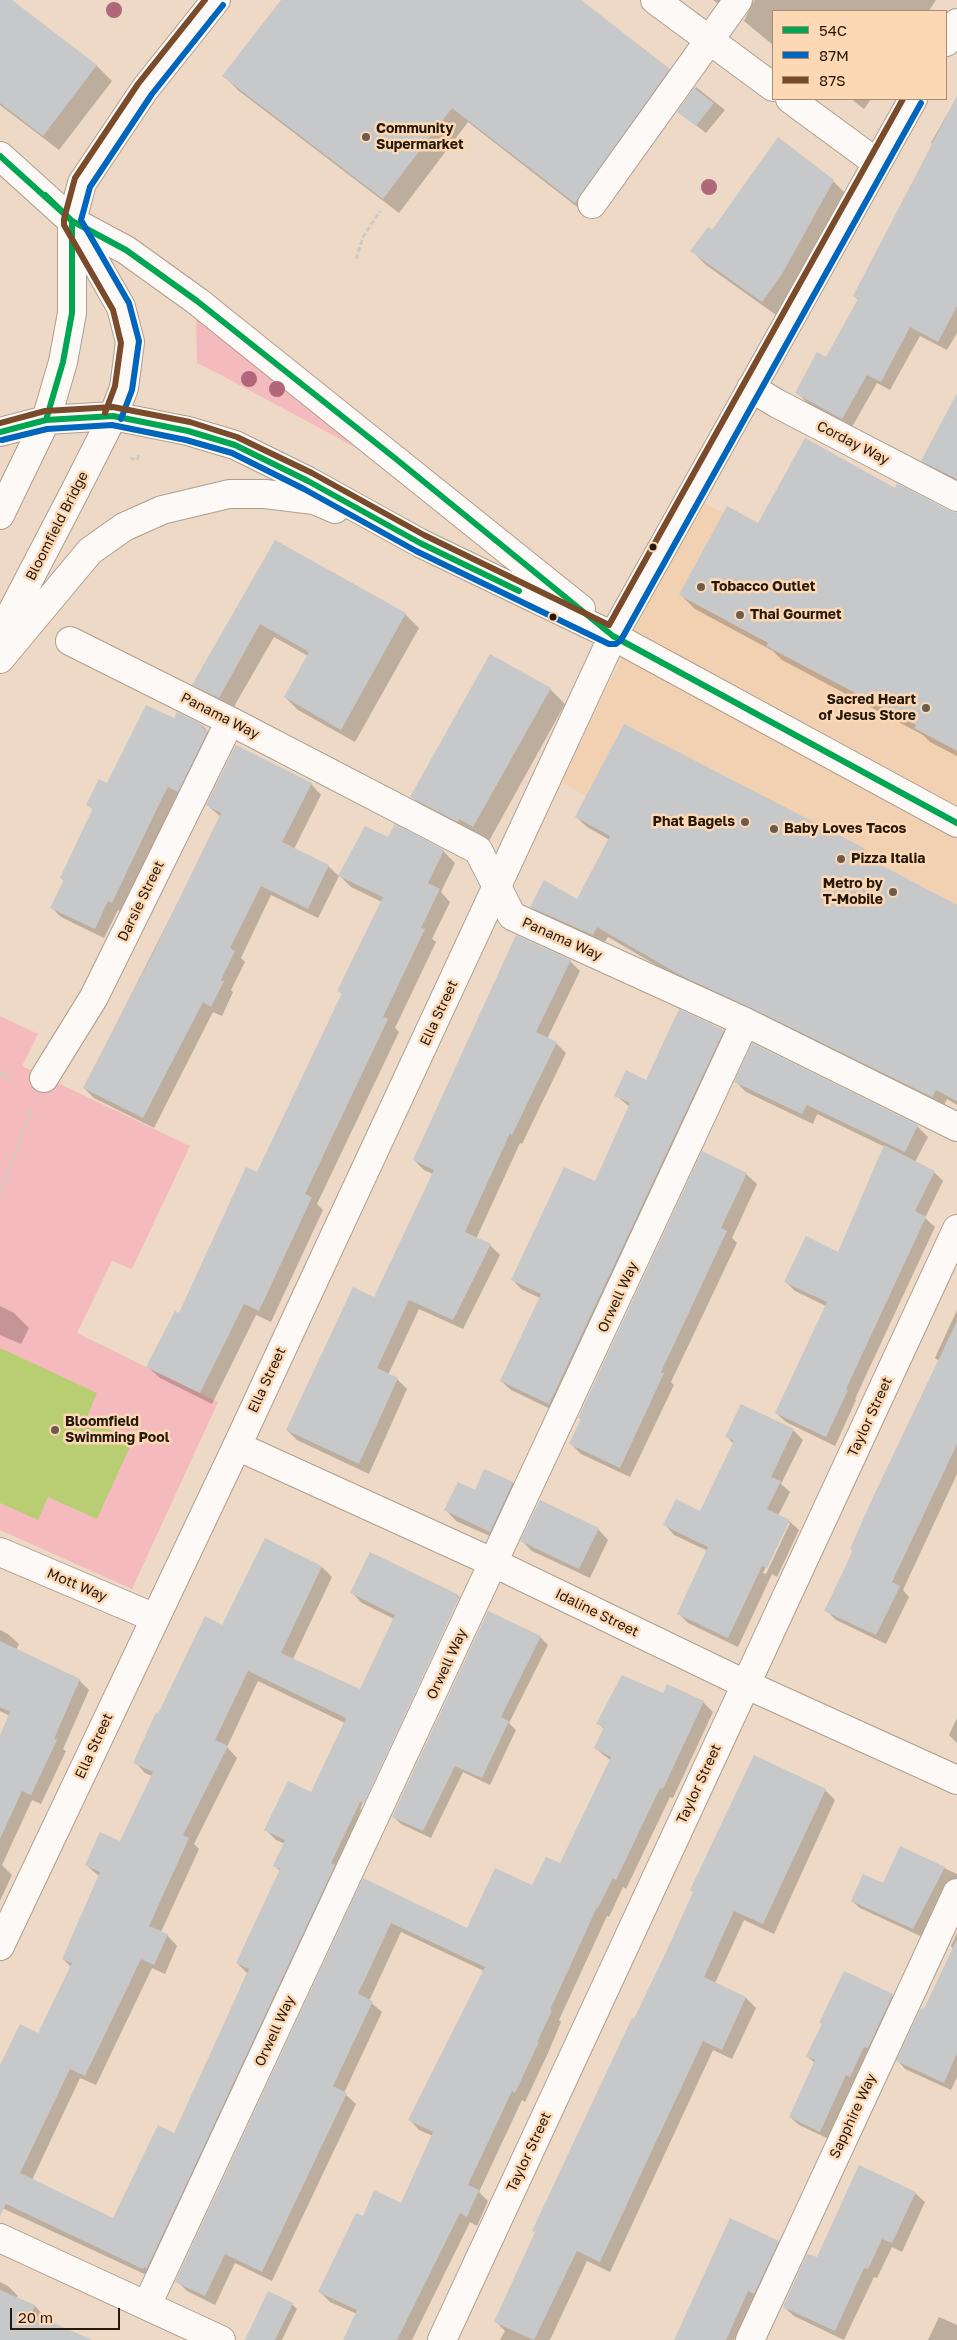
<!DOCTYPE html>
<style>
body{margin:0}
#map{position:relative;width:957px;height:2340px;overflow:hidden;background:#edd9c5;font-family:"Golos Text",sans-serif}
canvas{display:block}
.legend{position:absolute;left:772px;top:10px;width:175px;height:90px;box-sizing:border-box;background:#fdd8b5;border:1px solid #a78c71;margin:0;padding:6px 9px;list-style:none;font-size:15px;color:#26190b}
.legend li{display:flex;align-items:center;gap:10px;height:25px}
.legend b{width:25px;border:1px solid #a78c71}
.scale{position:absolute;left:10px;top:2308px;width:110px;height:22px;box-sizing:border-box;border:2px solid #26190b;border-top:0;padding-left:6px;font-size:15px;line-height:18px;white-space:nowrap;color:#26190b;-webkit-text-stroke:4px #fdd8b5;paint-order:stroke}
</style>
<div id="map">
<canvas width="957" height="2340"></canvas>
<ul class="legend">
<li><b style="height:6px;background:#00a651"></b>54C</li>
<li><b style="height:6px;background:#0065bd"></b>87M</li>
<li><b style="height:6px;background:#7a4b2a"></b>87S</li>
</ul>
<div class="scale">20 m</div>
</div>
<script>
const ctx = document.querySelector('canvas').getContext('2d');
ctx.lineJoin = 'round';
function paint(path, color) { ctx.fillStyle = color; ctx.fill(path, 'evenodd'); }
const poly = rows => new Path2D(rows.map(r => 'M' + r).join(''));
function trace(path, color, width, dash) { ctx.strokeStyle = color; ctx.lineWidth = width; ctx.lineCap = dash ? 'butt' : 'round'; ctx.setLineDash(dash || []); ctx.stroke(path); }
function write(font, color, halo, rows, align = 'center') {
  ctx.font = font + ' "Golos Text",sans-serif'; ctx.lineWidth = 5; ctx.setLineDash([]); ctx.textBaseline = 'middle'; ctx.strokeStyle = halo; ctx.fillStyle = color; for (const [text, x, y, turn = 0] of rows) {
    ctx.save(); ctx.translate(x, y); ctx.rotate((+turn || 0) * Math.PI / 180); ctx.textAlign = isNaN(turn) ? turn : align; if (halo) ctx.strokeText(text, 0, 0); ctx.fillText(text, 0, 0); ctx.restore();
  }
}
paint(poly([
 [699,500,957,633,957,1002,561,782]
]), '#f2d1b2');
paint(poly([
 [196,319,383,462,219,374,197,363],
 [0,1016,38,1034,22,1066,190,1146,132,1269,112,1261,77,1333,218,1402,132,1589,0,1530]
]), '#f5babd');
paint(poly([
 [0,1348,97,1393,86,1419,133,1440,97,1519,48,1497,38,1520,0,1503]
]), '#b9ce72');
paint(poly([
 [0,0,10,0,97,66,112,81,59,150,0,105],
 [282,0,564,0,669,70,684,85,590,217,468,122,399,213,239,91,224,76],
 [713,0,735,0,727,10],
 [754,0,936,0,929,11,773,11,773,45,744,21],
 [696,87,725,110,706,133,679,112],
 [957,97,957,333,947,350,920,336,890,390,877,383,852,427,806,402,797,392,827,359,858,300,854,296,933,145,931,143],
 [851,99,871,99,864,109],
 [779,139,833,181,847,195,796,288,776,315,706,265,692,251,712,232],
 [957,436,957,485,937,475,923,461],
 [895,489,957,514,957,756,930,742,923,735,782,660,773,651,695,609,681,595,759,524],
 [275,542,405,614,419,628,355,742,298,710,285,697,308,656,274,637,232,710,207,698,194,685],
 [550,689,565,704,489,841,427,812,412,797],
 [174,720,203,726,212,736,172,806,121,912,118,910,104,938,61,917,52,908,64,881,61,878,94,810,88,805],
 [311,784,321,795,294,849,328,866,339,876,318,918,271,895,241,958,245,962,231,990,233,992,222,1016,213,1012,154,1128,94,1098,84,1088,221,817,207,805],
 [576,817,863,849,874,859,872,862,956,906,957,904,957,1105,947,1099,943,1107,692,986,608,937,603,945,542,917,531,907,578,901,610,840,587,827],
 [388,838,443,851,455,863,441,892,450,902,432,939,436,942,395,1028,399,1032,317,1204,323,1210,271,1322,256,1315,212,1404,160,1378,148,1367,180,1314,258,1174,343,995,339,991,382,902,351,887,339,875],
 [570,961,580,971,547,1039,556,1043,566,1053,522,1144,520,1143,476,1239,490,1245,500,1255,463,1329,419,1309,388,1375,397,1379,407,1389,369,1474,297,1440,287,1430,375,1299,433,1174,424,1170,414,1160],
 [723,1031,733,1040,559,1413,511,1390,501,1381,540,1298,521,1289,512,1279,596,1183,630,1107,615,1095,647,1081],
 [753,1045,917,1126,928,1137,915,1162,934,1172,943,1181,925,1218,935,1227,855,1399,856,1400,835,1446,786,1422,776,1413,826,1306,795,1291,786,1282,839,1253,885,1147,817,1114,813,1124,746,1092,736,1082],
 [746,1174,757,1184,732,1238,737,1243,671,1382,674,1385,630,1477,581,1454,571,1444,582,1420,579,1417],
 [0,1306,14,1313,29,1328,21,1344,0,1335],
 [957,1310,957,1474,903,1590,909,1597,886,1644,836,1620,826,1610,939,1361,935,1358],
 [793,1430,803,1440,781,1484,790,1492,778,1516,789,1521,799,1530,777,1577,772,1574,738,1647,688,1623,678,1613,708,1551,674,1535,665,1525,700,1512,734,1444,727,1437],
 [787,1523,790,1523,766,1574,763,1573],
 [485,1470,513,1483,523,1494,501,1541,456,1521,446,1510,475,1491],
 [598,1529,608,1540,590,1578,532,1551,522,1541],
 [370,1554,457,1595,467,1605,153,2278,0,2207,0,2067,39,2035,71,1967,63,1959,99,1876,86,1865,121,1843,152,1776,145,1773,135,1762,159,1715,223,1626,322,1567,332,1577,293,1659,360,1690,394,1619,362,1603,352,1593],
 [458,1599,460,1599,362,1810,360,1809],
 [258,1681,345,1723,312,1793,265,1829,276,1840,285,1844,275,1866,280,1871,237,1963,247,1973,175,2135,114,2219,32,2180,80,2078,96,2085,152,1968,165,1974,177,1946,167,1935,161,1932,199,1849,194,1844,237,1758,227,1747],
 [0,1630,8,1634,19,1644,16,1650,79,1680,89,1690,63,1749,66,1751,41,1804,32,1800,2,1865,12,1875,0,1901,0,1738,10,1716,0,1711],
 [540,1637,548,1645,509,1723,516,1730,490,1785,463,1772,431,1838,401,1824,393,1816],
 [663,1695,703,1702,713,1712,673,1798,670,1797,626,1889,623,1887,609,1917,607,1916,559,2020,561,2022,548,2053,525,2102,522,2100,479,2192,488,2201,477,2226,470,2222,412,2340,345,2340,357,2314,330,2302,320,2292,363,2217,401,2204,433,2136,419,2130,410,2120,484,1971,401,1932,369,2001,382,2012,344,2093,356,2104,272,2281,235,2263,215,2305,187,2291,177,2281,364,1880,468,1930,532,1887,560,1865,610,1760,595,1748,605,1730,598,1723],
 [957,1718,957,1743,949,1735],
 [825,1790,835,1800,774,1934,744,1920,715,1983,746,1998,756,2008,732,2059,713,2050,610,2272,587,2261,550,2340,500,2340,505,2331,495,2321,634,2021],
 [901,1848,957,1874,957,1887,929,1940,860,1908,852,1901,883,1885],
 [957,1933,957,2077,951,2090,905,2069,898,2061,954,1949,951,1946],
 [892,1995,900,2003,829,2139,799,2125,790,2117,815,2063,807,2056],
 [915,2193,925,2202,902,2252,892,2247,877,2278,874,2277,844,2340,794,2316,784,2307,818,2258],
 [778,2242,784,2248,761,2299,755,2296,734,2340,676,2340],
 [0,2282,8,2286,18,2296,16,2298,35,2306,44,2316,43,2319,89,2340,0,2340],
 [292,2304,297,2309,282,2340,246,2340],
 [939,2317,957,2325,957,2340,928,2340]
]), '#0003');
paint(poly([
 [0,0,12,0,97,65,43,136,0,103],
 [281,0,581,0,670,69,575,203,452,108,383,199,222,76],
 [694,88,714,103,696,126,677,112],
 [957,96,957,306,938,342,910,327,881,382,867,375,842,419,795,393,817,352,826,357,858,299,853,296],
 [778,137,834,180,782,274,762,302,690,251,708,227,712,230],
 [957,393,957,479,921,461],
 [805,438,895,488,897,483,950,511,957,513,957,751,914,728,916,725,766,646,768,643,679,595,727,506,758,523],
 [275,540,406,613,341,730,284,697,309,652,260,624,219,698,192,685],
 [490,654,551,688,473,827,459,819,458,822,410,797],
 [146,705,174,718,177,712,203,725,202,728,208,731,178,792,168,787,163,796,112,903,108,901,95,929,50,908,64,880,60,878,93,808,86,805,99,779,107,783],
 [624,724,864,848,860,854,957,905,957,1101,936,1090,932,1097,751,1008,680,975,597,927,593,935,530,907,544,880,577,899,610,836,575,817],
 [236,745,312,783,282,842,329,865,308,909,261,886,230,948,235,951,221,980,224,981,211,1007,203,1002,143,1118,83,1088,153,953,221,813,206,805],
 [395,824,444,850,428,883,440,889,421,928,425,929,383,1017,388,1019,305,1194,312,1197,259,1311,244,1304,200,1393,146,1367,175,1311,179,1313,246,1167,257,1172,342,993,337,991,383,897,338,876,365,826,388,837],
 [516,935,571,960,536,1032,557,1042,512,1135,510,1133,465,1232,491,1244,453,1320,409,1300,377,1368,398,1378,359,1464,286,1430,353,1287,374,1297,434,1170,413,1160],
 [679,1009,724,1030,549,1404,500,1381,541,1294,511,1280,564,1167,595,1181,630,1103,614,1096,626,1070,646,1080],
 [752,1043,918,1125,905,1152,807,1105,802,1114,734,1082],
 [884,1145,935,1171,915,1211,926,1217,846,1389,848,1390,826,1437,775,1413,827,1302,784,1282,806,1236,838,1252],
 [702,1151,747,1173,721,1228,727,1231,661,1372,664,1373,620,1468,569,1444,581,1419,578,1418],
 [957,1321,957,1444,892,1582,900,1586,876,1635,824,1611,853,1551,850,1549,874,1495],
 [741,1404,794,1429,771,1477,781,1481,767,1509,790,1520,767,1568,762,1566,728,1638,677,1614,708,1547,663,1525,676,1499,700,1511,734,1441,725,1437],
 [484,1469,513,1482,490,1532,444,1510,458,1482,475,1490],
 [540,1500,599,1528,579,1569,520,1541],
 [265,1538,322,1566,281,1653,360,1689,395,1615,350,1593,370,1552,457,1594,456,1596,459,1598,364,1803,360,1802,331,1863,335,1865,147,2268,144,2267,143,2269,6,2204,0,2216,0,2065,20,2024,38,2033,72,1963,62,1959,100,1872,85,1865,100,1832,120,1841,153,1772,133,1763,156,1712,158,1714,205,1616,222,1625],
 [248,1671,346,1718,311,1792,288,1781,264,1830,285,1840,273,1866,280,1869,236,1963,249,1969,174,2133,158,2125,113,2218,20,2173,70,2069,85,2076,141,1959,154,1965,168,1934,149,1926,189,1838,183,1835,228,1746,215,1740],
 [488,1611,541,1636,501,1717,509,1721,482,1778,455,1766,423,1831,392,1817],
 [0,1641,80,1679,54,1739,57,1740,31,1795,22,1791,0,1839,0,1735,10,1712,0,1707],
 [622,1675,663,1693,667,1684,704,1701,663,1789,660,1788,616,1880,613,1878,598,1908,597,1907,550,2010,552,2011,537,2042,539,2042,515,2093,512,2091,468,2185,479,2190,467,2217,460,2213,397,2340,343,2340,357,2310,318,2292,356,2213,363,2216,374,2190,401,2203,433,2132,408,2120,485,1967,391,1923,358,1994,373,2001,333,2086,347,2093,262,2272,225,2254,205,2296,175,2282,363,1878,467,1928,495,1868,532,1885,546,1857,560,1863,611,1757,594,1748,604,1727,596,1724],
 [754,1755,826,1789,763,1924,734,1911,704,1977,746,1997,722,2050,703,2041,600,2262,577,2251,534,2340,494,2322,535,2232,532,2231,632,2018,634,2019,667,1950,693,1892,690,1890],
 [900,1846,945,1867,913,1929,851,1901,863,1874,883,1883],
 [957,1939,957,2053,944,2083,896,2061,921,2008,924,2009],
 [844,1971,893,1994,868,2048,864,2047,850,2077,846,2075,820,2132,789,2117,815,2060,806,2056,822,2024,819,2023],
 [859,2165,916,2192,892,2243,882,2239,868,2269,864,2268,835,2331,783,2307,807,2254,817,2257],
 [730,2218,779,2241,754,2294,748,2291,726,2340,674,2340],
 [0,2290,35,2305,32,2313,92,2340,0,2340],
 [268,2291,293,2303,275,2340,245,2340]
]), '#c6c8c9');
const minor = poly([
 [655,0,773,87],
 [946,42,957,23],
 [790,99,877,163],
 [592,204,738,0],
 [72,221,82,183,145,89,216,0],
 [751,388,778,404,957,497],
 [70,641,230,721,478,850,512,916,745,1022,957,1127],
 [44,1078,94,997,230,721],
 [237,1446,494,1563,745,1684,957,1780],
 [0,1552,155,1618],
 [0,1946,237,1446,613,636,913,99],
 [0,2238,221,2340],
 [147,2305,745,1022],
 [442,2340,957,1229],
 [750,2340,957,1893]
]);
const major = poly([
 [0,156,72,221,126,250,197,301,581,609],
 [0,432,46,420,113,416,188,431,235,445,308,481,420,543,613,636,957,823],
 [0,515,46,420,63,362,72,313,72,222],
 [0,635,74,493,113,416,124,388,130,342,121,307,72,221],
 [0,659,90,551,124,527,162,510,229,494,265,494,314,500,335,509]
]);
trace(minor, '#ae9f8f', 30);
trace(major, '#ae9f8f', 30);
trace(poly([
 [356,259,363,237,380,211],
 [130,458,137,460,139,455],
 [0,1073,13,1079],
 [0,1193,32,1108]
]), '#d0cac4', 3, [5, 2.5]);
trace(minor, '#fcf9f6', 28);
trace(major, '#fcf9f6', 28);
trace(poly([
 [0,156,72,221,126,250,197,301,396,459,613,636,957,823],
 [45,195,72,221,72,313,63,362,46,420],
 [0,432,46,420,113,416,188,431,235,445,308,481,420,543,519,591]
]), '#00a651', 6);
trace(poly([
 [121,419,132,390,139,341,129,303,81,220,90,187,152,94,223,5],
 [2,440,47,429,112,425,186,440,232,453,304,489,416,551,609,644,616,644,621,640,921,103]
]), '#0065bd', 6);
trace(poly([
 [105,413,115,386,121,343,113,310,64,225,64,219,75,178,138,84,205,0],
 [0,423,45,411,113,407,190,422,237,437,312,473,424,535,609,625,903,99]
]), '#7a4b2a', 6);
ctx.fillStyle = '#b06779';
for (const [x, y] of [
 [114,10],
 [709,187],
 [249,379],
 [277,389]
]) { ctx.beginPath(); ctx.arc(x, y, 8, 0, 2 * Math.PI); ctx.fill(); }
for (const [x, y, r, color] of [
 [366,137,5,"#6c5c4c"],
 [653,547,4.5,"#26190b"],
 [701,587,5,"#6c5c4c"],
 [740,615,5,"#6c5c4c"],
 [553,617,4.5,"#26190b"],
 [926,708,5,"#6c5c4c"],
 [745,822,5,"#6c5c4c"],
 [774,829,5,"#6c5c4c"],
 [841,859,5,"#6c5c4c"],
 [893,892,5,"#6c5c4c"],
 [55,1430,5,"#6c5c4c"]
]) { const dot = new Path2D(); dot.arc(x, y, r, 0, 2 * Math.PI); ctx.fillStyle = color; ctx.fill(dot); trace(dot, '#fdd8b5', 2); }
write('bold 14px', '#26190b', '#fdd8b5', [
 ["Community",376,129],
 ["Supermarket",376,145],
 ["Tobacco Outlet",711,587],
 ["Thai Gourmet",750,615],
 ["Sacred Heart",916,700,"right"],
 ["of Jesus Store",916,716,"right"],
 ["Phat Bagels",735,822,"right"],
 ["Baby Loves Tacos",784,829],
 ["Pizza Italia",851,859],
 ["Metro by",883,884,"right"],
 ["T-Mobile",883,900,"right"],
 ["Bloomfield",65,1422],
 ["Swimming Pool",65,1438]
], 'left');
write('14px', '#26190b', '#fdd8b5', [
 ["Corday Way",853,443,27],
 ["Bloomfield Bridge",57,526,-63],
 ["Panama Way",220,716,27],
 ["Darsie Street",141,901,-64],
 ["Panama Way",562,939,24],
 ["Ella Street",439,1013,-65],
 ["Orwell Way",618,1297,-65],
 ["Ella Street",267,1380,-65],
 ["Taylor Street",870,1417,-65],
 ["Mott Way",77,1585,23],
 ["Idaline Street",597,1613,26],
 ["Orwell Way",447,1664,-65],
 ["Ella Street",94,1746,-65],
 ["Taylor Street",699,1784,-65],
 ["Orwell Way",275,2031,-65],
 ["Sapphire Way",853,2116,-65],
 ["Taylor Street",529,2152,-65]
]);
</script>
